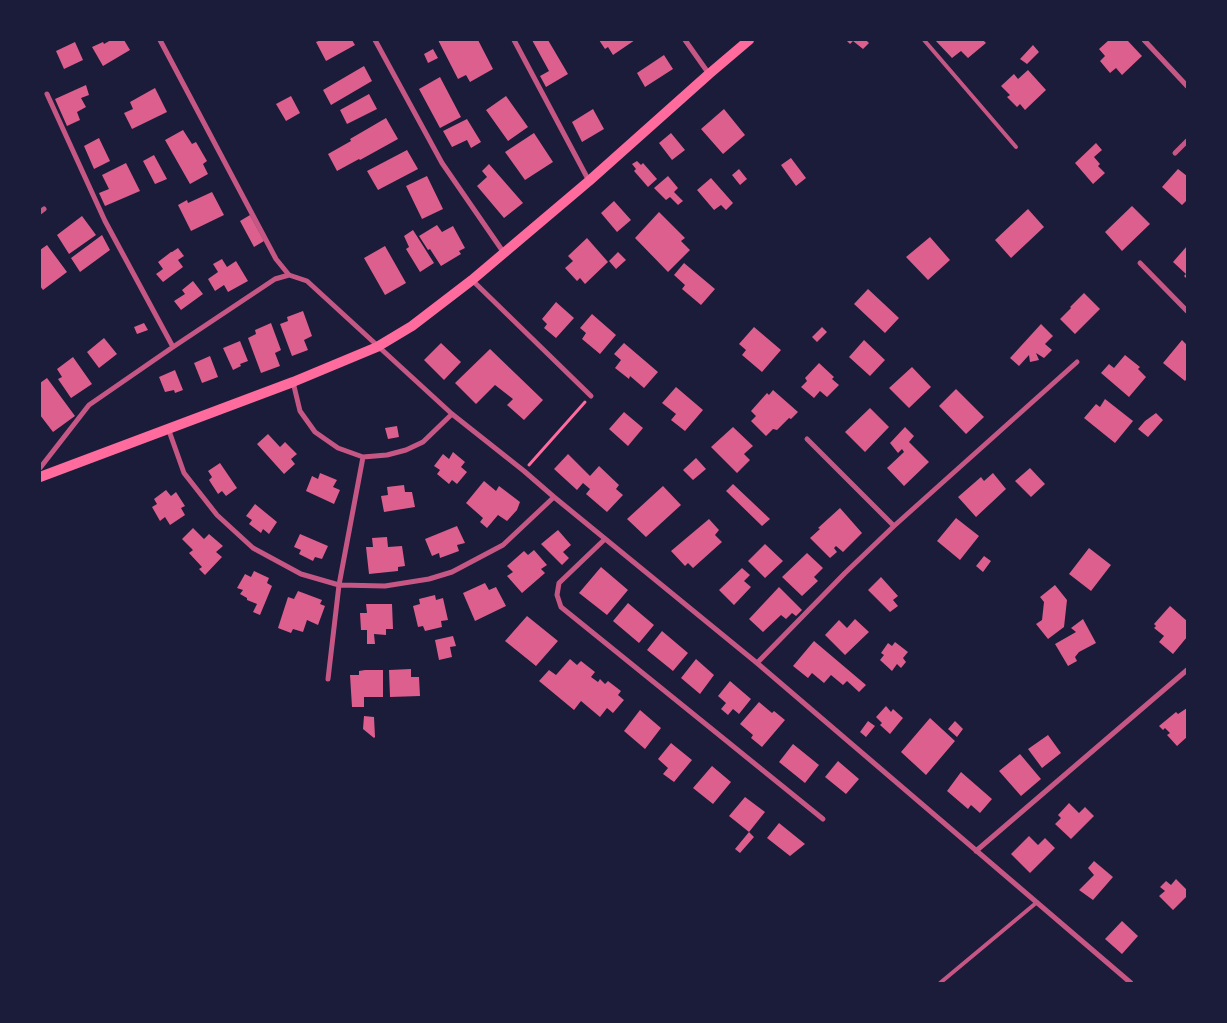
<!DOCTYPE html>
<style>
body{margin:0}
#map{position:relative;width:1227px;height:1023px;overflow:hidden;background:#1b1b3a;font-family:Arial,sans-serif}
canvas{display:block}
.frame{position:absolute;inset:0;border:41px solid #1b1b3a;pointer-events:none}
</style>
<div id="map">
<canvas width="1227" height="1023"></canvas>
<div class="frame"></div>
</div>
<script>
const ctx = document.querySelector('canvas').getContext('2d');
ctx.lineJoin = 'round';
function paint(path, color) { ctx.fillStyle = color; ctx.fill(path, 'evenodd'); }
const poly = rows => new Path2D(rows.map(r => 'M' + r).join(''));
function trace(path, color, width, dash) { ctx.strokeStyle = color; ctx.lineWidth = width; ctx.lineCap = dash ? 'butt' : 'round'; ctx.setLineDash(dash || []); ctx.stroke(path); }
paint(poly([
 [111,40,124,40,130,50,103,66,92,47,103,42,104,44],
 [321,40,352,40,355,45,326,61,316,42],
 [438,40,478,40,493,69,470,82,466,75,458,79],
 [532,40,548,40,568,74,546,87,540,76,549,71],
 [599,40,635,40,613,55,608,47,605,49],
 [846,40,866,40,869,43,863,49,853,41,850,44],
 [935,40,983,40,986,43,968,58,961,51,952,58],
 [1109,40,1127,40,1142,56,1122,75,1116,68,1110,73,1100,61,1105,56,1099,49],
 [75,42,83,60,64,69,56,51],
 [1033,45,1039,52,1027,64,1020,59],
 [433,49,438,58,428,63,424,54],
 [664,55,673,69,645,87,637,73],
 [364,66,372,81,331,105,323,90],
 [1028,70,1046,90,1025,110,1020,104,1017,107,1007,97,1010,95,1001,86,1014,74,1018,79],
 [440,77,461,117,440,128,419,89],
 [86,85,89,95,81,98,86,107,77,112,80,120,67,126,55,99],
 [155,88,167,112,132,129,124,113,133,109,130,102],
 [369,94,377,109,347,124,340,110],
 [291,96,300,113,286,121,276,104],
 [506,96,528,127,508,141,486,110],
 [593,109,604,129,582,142,572,122],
 [724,109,745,135,723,154,701,129],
 [386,118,398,139,360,160,359,159,337,171,328,154,351,141,350,139],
 [467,119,481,142,471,148,467,140,452,147,443,131],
 [183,130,192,144,196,142,207,161,203,164,208,174,190,184,165,140],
 [534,133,553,162,525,180,505,152],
 [671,133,685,150,672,160,659,143],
 [99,138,110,161,94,169,84,146],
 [1096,143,1102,150,1094,157,1100,164,1098,166,1105,173,1093,184,1075,163],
 [407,150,418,169,378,190,367,171],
 [154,155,167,179,155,184,143,161],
 [791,158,806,178,796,186,781,165],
 [637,161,641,165,643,163,657,179,648,187,634,171,636,169,632,164],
 [126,163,140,191,105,206,99,193,109,189,102,175],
 [489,164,523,203,504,218,477,186,487,177,482,171],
 [739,169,747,179,740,185,732,175],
 [1178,169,1187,176,1187,200,1182,205,1162,187],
 [427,176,443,209,422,219,406,186],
 [668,176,678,188,674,192,683,201,678,205,670,197,666,200,654,188],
 [711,178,733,203,726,210,721,205,714,210,697,190],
 [212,192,224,215,191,231,178,205,187,200,188,203],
 [614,201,631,220,617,232,601,213],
 [1132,206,1150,224,1122,251,1105,232],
 [1028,209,1044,227,1011,258,995,240],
 [659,212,685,238,681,241,690,250,668,272,635,238],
 [250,215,264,241,254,247,240,221],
 [82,216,96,235,69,254,57,235],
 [437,225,442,232,453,226,465,248,459,251,461,254,441,266,430,249,428,250,419,236],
 [413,230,434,263,420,272,406,249,409,247,404,236],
 [102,235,110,250,80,272,71,258],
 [930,237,950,260,928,280,906,257],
 [587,238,608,262,585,284,580,278,577,281,565,268,573,261,568,256],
 [47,245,67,272,43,290,40,286,40,250],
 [385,246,406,283,385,295,364,258],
 [1187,246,1187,279,1184,276,1186,274,1173,262],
 [178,248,184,256,178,260,183,267,163,282,156,274,163,269,158,262,171,252,172,252],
 [618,252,626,260,616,269,609,261],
 [222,259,227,267,236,261,248,281,228,292,224,285,215,291,208,279,218,272,213,264],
 [684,263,715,289,701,305,682,289,685,285,674,275],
 [193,281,203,294,181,310,174,301,185,294,182,290],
 [868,289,899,318,885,333,854,304],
 [1084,293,1100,309,1075,334,1060,319,1071,308,1070,307],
 [556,302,574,318,556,338,544,328,547,324,542,319],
 [303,311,312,336,304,340,308,350,292,356,280,324,288,321,287,317],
 [592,314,616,335,600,354,582,339,586,333,580,328],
 [144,323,148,330,137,334,134,327],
 [271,323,281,350,275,353,280,366,261,373,248,338,256,334,255,330],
 [1041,324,1053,336,1045,344,1052,350,1044,358,1036,353,1039,360,1030,362,1029,355,1019,366,1010,358],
 [754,327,781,350,762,372,742,355,746,350,739,344],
 [822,327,827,332,817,342,812,337],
 [104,338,117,354,99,368,87,352],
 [864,340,885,360,870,376,849,357],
 [1182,340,1187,345,1187,378,1185,381,1163,363],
 [240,341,248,361,240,364,241,366,233,370,223,348],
 [441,343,461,362,444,380,424,360],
 [624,343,658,372,644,388,630,376,629,379,615,368,621,360,614,354],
 [490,349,543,400,524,420,507,405,513,399,495,385,476,404,455,383],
 [1125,355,1140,367,1138,369,1146,377,1129,397,1101,373,1109,364,1114,368],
 [210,356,218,377,202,383,194,363],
 [73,357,92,384,71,398,58,379,62,377,57,369],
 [819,363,834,377,832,379,839,385,827,397,820,391,814,398,801,387,807,381,805,378],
 [912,367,931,387,909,408,889,388],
 [175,370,183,390,175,393,174,390,165,392,159,377],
 [47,378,75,416,53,432,40,415,40,383],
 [676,387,703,410,685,431,671,420,676,414,662,403],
 [956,389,984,417,966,434,939,406],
 [773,390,798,412,791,419,789,418,777,430,773,429,766,436,751,421,756,416,751,411,767,393,769,395],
 [1105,399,1133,421,1115,443,1084,418,1096,404,1100,407],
 [870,408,889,427,865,452,845,432],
 [624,412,643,428,628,446,609,429],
 [1156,413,1163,420,1148,437,1138,429,1145,421],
 [397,426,399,437,388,439,385,428],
 [733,427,753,446,744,454,750,460,737,473,711,447],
 [905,427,914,436,909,442,929,462,904,486,887,468,904,452,902,449,898,453,890,443],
 [268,434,280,447,285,442,297,454,291,459,295,464,284,474,257,444],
 [453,452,465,462,461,467,467,472,457,484,452,480,449,484,437,474,440,470,434,466,443,454,449,459],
 [568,454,590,476,599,466,619,485,616,489,623,495,607,512,586,494,590,489,583,483,577,490,554,469],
 [696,458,706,469,693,480,683,470],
 [220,463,237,488,226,496,222,491,218,494,209,480,212,477,208,471],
 [1030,468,1045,484,1031,497,1015,481],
 [320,473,337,480,333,487,340,490,334,504,306,491,312,476,318,479],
 [993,473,1006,489,976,517,958,497,981,477,984,481],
 [484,481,496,491,499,486,520,502,517,510,507,521,498,515,487,528,480,522,483,518,466,503],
 [733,484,770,519,762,526,726,491],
 [404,485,405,492,412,492,415,507,384,512,381,496,388,495,387,487],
 [663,486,681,505,646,537,627,519],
 [166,490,171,496,176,492,185,506,181,508,185,515,170,525,165,517,160,521,152,507,157,504,154,499],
 [255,504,277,522,269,534,263,529,261,533,249,524,252,520,246,516],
 [840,508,862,533,843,552,836,546,834,548,837,552,830,558,810,538,820,529,818,528],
 [956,518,979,536,960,560,937,541],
 [709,519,719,530,715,535,722,542,693,568,688,563,685,566,671,551],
 [457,526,465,543,457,545,459,551,440,558,439,553,432,556,425,539],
 [193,528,204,539,209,534,223,546,216,552,222,557,205,575,199,569,202,567,189,553,193,550,182,539],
 [558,530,571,545,563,552,569,558,562,565,541,544],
 [300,534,328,546,322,559,315,557,313,561,299,554,301,550,294,547],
 [387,537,388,547,402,546,405,566,398,567,398,571,369,574,366,547,373,547,372,538],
 [765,544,783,561,765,578,748,561],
 [1089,548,1111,565,1091,591,1069,574],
 [534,550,547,565,541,569,545,573,522,593,507,576,513,572,507,566,524,551,528,555],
 [807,553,823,568,814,577,818,581,802,596,782,577],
 [984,556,991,561,983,572,976,566],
 [601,567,628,590,607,615,579,593],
 [742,568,750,575,744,581,751,587,734,605,719,590],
 [254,571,269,578,267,583,272,586,260,615,253,612,257,604,247,600,247,598,240,594,243,590,237,588,245,574,251,577],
 [881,577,898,596,893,600,898,606,890,612,868,590],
 [485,583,489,590,496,587,506,606,475,621,463,593],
 [1055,585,1067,600,1064,627,1048,639,1036,624,1042,620,1044,602,1040,597],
 [779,587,802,610,796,616,792,613,786,619,781,615,763,632,749,619],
 [298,591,322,600,320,604,325,606,318,625,307,620,303,632,293,629,291,633,278,628,288,597,294,599],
 [435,595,436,600,443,598,448,620,441,621,442,627,425,631,423,626,418,627,413,606,420,604,419,599],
 [628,603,654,625,639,643,613,621],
 [366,604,392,604,393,629,386,629,386,635,374,634,375,644,367,644,367,630,361,630,360,613,367,613],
 [1170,606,1187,621,1187,637,1173,654,1159,642,1164,636,1154,628,1156,626,1154,624],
 [527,616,558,641,536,666,505,641],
 [855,619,869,632,845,655,825,635,839,620,847,628],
 [1083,619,1096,643,1079,652,1075,657,1077,661,1068,666,1055,644,1076,632,1071,628],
 [662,631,688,653,673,671,647,650],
 [453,636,456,646,450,647,452,657,439,660,435,640],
 [814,641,866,685,859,692,847,681,843,685,831,675,824,683,812,673,808,678,793,666],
 [895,642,908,652,903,658,906,662,901,668,897,664,892,671,880,660,884,655,881,653,888,643,892,646],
 [570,659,577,665,581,661,595,672,591,677,598,682,600,679,605,684,608,681,621,691,618,695,624,700,613,713,607,708,600,717,581,701,574,710,539,681,549,670,556,675],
 [696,659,714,675,700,694,681,678],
 [411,669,411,677,419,677,420,696,390,697,389,670],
 [365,670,383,670,383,697,364,697,364,707,352,707,350,675,359,675,359,671],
 [730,681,751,699,739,714,733,709,728,715,721,709,726,703,718,696],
 [759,702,772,713,774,711,785,720,762,747,751,738,753,735,740,724],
 [886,706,891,712,893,709,903,718,890,734,880,725,882,723,876,717],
 [1187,708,1187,737,1177,746,1167,735,1170,733,1165,728,1163,730,1159,726,1176,712,1178,714],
 [640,710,661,728,645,749,624,731],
 [364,716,374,717,375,737,374,738,363,729],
 [930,718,955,741,926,775,901,752],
 [868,721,875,726,866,737,860,732],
 [955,721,963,729,957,737,948,729],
 [1048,735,1061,753,1042,768,1028,749],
 [671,743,692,760,674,782,663,774,668,768,658,759],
 [793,744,819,765,805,783,779,762],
 [1020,754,1041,779,1021,796,999,771],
 [838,761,859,779,846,794,825,777],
 [712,766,731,782,713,804,693,788],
 [961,772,992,799,980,813,971,805,968,809,947,791],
 [745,797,765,812,749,832,754,837,740,853,735,849,749,832,729,816],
 [1069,803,1079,813,1085,807,1094,816,1071,839,1055,824,1061,818,1058,815],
 [779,823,805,844,790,856,767,838],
 [1029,836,1038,845,1045,838,1055,848,1030,873,1011,854],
 [1094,861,1113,877,1093,900,1079,890,1094,875,1088,868],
 [1176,879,1187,890,1187,896,1173,910,1159,896,1165,891,1160,887,1166,881,1171,885],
 [1122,921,1138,936,1122,954,1105,939]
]), '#dd5f8e');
trace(poly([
 [529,465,585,402]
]), '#ff6b9d', 3);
trace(poly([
 [924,40,1016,147],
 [940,983,1036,903]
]), '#c65784', 4);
trace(poly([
 [160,40,276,259,289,275],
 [375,40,442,163,504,253],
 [514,40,589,181],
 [685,40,709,74],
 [1144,40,1187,86],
 [47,94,105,221,173,347],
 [1175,153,1187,141],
 [40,212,44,209],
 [1140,263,1187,311],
 [472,280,591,396],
 [293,382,300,411,315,432,338,448,363,457,387,455,406,450,423,442,452,414],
 [168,428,184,473,217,515,253,548,301,574,339,585,385,586,429,579,452,572,503,545,554,497],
 [807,439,894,526],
 [40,468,89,405,173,347,275,279,289,275,307,281,452,414,524,471,554,497,757,663,1131,983],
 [605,539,559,583,557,595,561,607,823,819],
 [757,663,845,573,894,526,1077,362],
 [328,679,339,585,363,457],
 [976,851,1187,670]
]), '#c65784', 5);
trace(poly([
 [40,477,293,382,377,347,412,326,472,280,589,181,709,74,749,40]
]), '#ff6b9d', 10);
</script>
